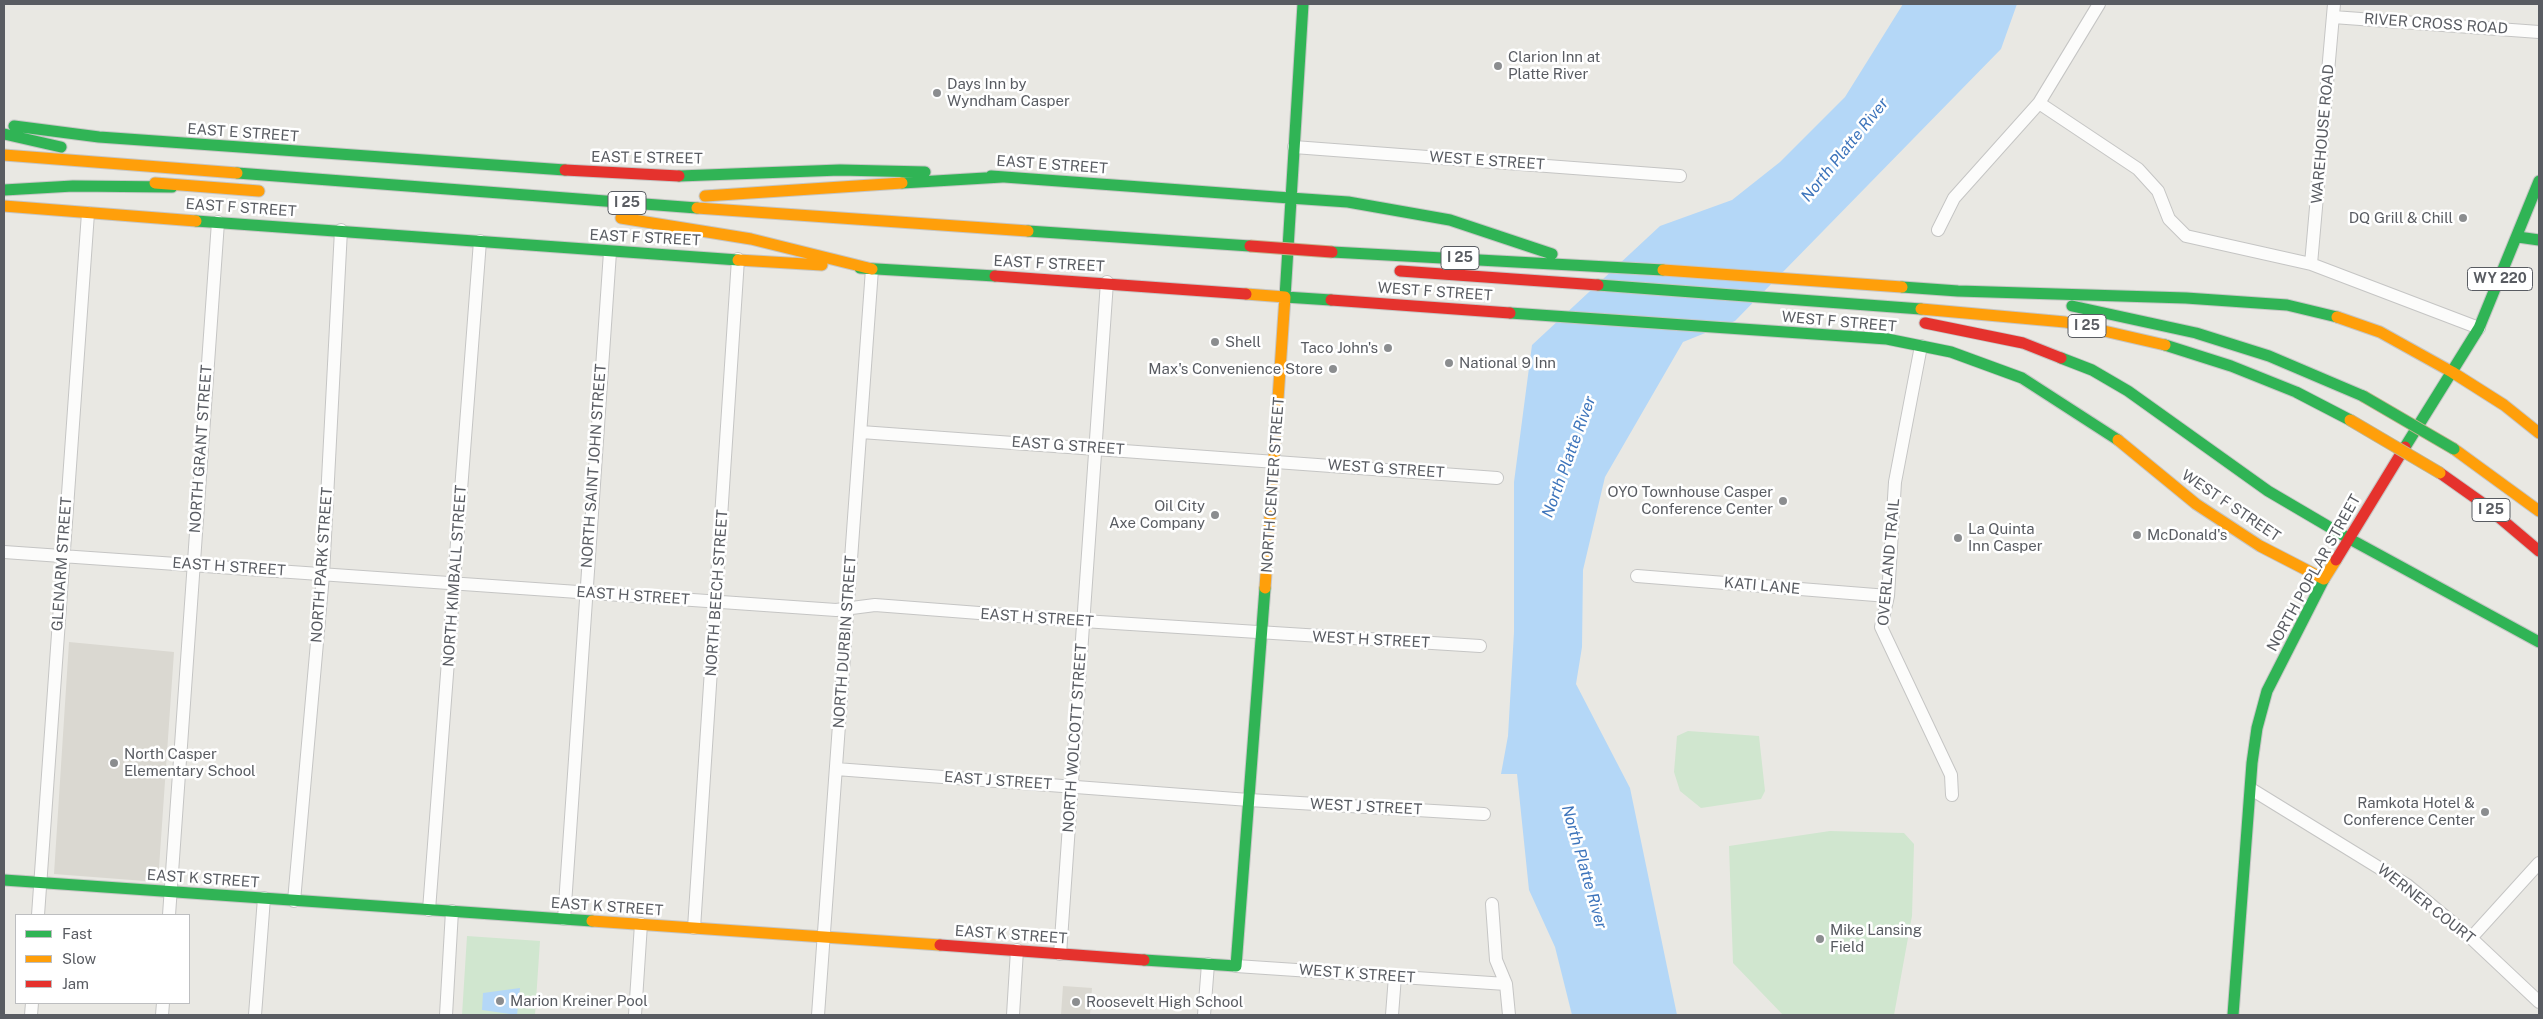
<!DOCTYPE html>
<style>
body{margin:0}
#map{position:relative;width:2543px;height:1019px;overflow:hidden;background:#e9e8e3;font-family:"Public Sans",sans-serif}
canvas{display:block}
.frame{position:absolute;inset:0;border:5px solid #595c62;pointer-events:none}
.legend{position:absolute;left:15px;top:914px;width:175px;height:90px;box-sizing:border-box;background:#fff;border:1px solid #bdbec0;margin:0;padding:6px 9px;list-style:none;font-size:15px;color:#595c62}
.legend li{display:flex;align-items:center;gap:10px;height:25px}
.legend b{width:25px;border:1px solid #bdbec0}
</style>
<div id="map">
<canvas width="2543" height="1019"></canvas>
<div class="frame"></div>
<ul class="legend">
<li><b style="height:6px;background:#30b455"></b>Fast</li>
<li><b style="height:6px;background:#ff9f0a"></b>Slow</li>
<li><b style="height:6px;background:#e5322d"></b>Jam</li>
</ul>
</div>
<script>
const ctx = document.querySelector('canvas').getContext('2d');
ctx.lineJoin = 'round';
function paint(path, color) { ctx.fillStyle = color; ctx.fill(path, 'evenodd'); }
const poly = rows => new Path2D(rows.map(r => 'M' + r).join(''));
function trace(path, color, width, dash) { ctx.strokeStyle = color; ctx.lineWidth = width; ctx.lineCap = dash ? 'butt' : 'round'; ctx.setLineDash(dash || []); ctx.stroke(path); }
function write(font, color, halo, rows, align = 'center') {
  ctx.font = font + ' "Public Sans",sans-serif'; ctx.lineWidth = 5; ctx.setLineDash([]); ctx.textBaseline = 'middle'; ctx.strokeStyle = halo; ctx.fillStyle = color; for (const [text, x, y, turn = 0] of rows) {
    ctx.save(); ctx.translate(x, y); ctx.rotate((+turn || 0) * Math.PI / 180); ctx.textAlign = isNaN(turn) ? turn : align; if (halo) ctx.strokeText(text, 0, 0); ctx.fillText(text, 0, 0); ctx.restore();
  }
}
paint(poly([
 [69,642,174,652,158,882,54,874],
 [1063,986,1092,988,1090,1015,1061,1015]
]), '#dad8d1');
paint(poly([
 [1688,731,1759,736,1765,791,1761,799,1701,808,1680,791,1674,772,1677,736],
 [1830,831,1904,833,1914,844,1912,916,1894,1015,1783,1015,1733,963,1729,846],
 [467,936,540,941,535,1015,462,1015]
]), '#d0e6cf');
paint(poly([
 [1903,4,2017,4,2001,49,1735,321,1683,342,1605,477,1583,570,1582,647,1576,684,1630,788,1677,1015,1572,1015,1555,947,1529,890,1517,774,1501,774,1508,736,1514,632,1514,482,1532,345,1660,226,1732,200,1780,162,1845,97],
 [520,988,517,1015,482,1010,483,993]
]), '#b4d7f7');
const street = poly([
 [2333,17,2539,32],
 [2039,103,2138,169,2158,191,2169,219,2186,236,2311,264,2479,328],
 [1294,147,1680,176],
 [1938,230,1954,198,2039,103,2099,4],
 [2311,264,2334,4],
 [1921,346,1895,482,1888,596,1881,627,1951,775,1952,795],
 [861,432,1497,478],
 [4,552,836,610,875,605,1083,621,1480,646],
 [1637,576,1888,596],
 [836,769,1249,800,1484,814],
 [2251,789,2407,885,2471,938,2539,1002],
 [294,901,323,575,341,230],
 [1492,904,1496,960,1506,984,1509,1015],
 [429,910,480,241],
 [38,915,88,213],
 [169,915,218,222],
 [564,919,610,252],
 [694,928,738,259],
 [2471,938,2539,863],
 [1060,954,1107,282],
 [1236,966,1506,984],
 [31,1015,32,1003],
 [162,1015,163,1003],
 [255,1015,264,898],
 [446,1015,452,911],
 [635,1015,641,924],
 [818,1015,872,269],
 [1013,1015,1017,950],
 [1204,1015,1208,964],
 [1392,1015,1395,976]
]);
const fast = poly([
 [1303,4,1285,297,1331,300],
 [14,126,99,137,565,170],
 [4,134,61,147],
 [237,173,697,208],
 [679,176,840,170,925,172],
 [991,176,1290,198],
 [902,183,1002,177],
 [4,190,73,186,172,187],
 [1290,198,1348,202,1450,220,1552,254],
 [196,221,738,260],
 [1028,231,1250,246],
 [2518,237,2539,240],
 [1332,252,1663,270],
 [860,268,995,276],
 [1598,285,1921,309],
 [1902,287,1958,291,2186,298,2287,305,2337,317],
 [2072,306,2196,333,2269,356,2363,396],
 [1510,313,1887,339,1951,352,2022,378,2118,440],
 [2165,345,2231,366,2296,392,2350,420],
 [2061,358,2092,370,2128,391,2268,491,2348,538,2539,642],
 [2405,447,2479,328,2539,181],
 [4,880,592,921],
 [1144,960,1236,966,1265,588],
 [2233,1015,2252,763,2257,728,2267,691,2324,579]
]);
const slow = poly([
 [4,155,237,173],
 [155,183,259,191],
 [705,196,902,183],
 [4,206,196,221],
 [697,208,1028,231],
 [621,218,751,239,872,269],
 [738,260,822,265],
 [1663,270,1902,287],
 [1246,294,1285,297,1265,588],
 [1921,309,2065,322,2165,345],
 [2337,317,2380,332,2452,372,2504,405,2539,433],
 [2118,440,2196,504,2260,546,2324,579,2336,560],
 [2454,449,2539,511],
 [592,921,940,945]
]);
const jam = poly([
 [565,170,679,176],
 [1400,271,1598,285],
 [995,276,1246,294],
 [1331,300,1510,313],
 [1925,323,2023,343,2061,358],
 [2440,473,2481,502,2539,551],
 [2336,560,2405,447],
 [940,945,1144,960]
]);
trace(street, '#c5c5c4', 14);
trace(fast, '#c6c6c5', 13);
trace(slow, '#c6c6c5', 13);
trace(jam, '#c6c6c5', 13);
trace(street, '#fcfcfb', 12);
trace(fast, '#30b455', 11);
trace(slow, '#ff9f0a', 11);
trace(jam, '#e5322d', 11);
const fastBridge = poly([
 [2363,396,2454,449]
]);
const slowBridge = poly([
 [2350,420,2440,473]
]);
const jamBridge = poly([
 [1250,246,1332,252]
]);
trace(fastBridge, '#c1b490', 13, []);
trace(slowBridge, '#c1b490', 13, []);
trace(jamBridge, '#c1b490', 13, []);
trace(fastBridge, '#30b455', 11);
trace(slowBridge, '#ff9f0a', 11);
trace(jamBridge, '#e5322d', 11);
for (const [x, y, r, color] of [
 [1498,66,5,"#8b8d8f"],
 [937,93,5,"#8b8d8f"],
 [2463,218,5,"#8b8d8f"],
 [1215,342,5,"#8b8d8f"],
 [1388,348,5,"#8b8d8f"],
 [1449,363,5,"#8b8d8f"],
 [1333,369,5,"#8b8d8f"],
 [1783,501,5,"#8b8d8f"],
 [1215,515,5,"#8b8d8f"],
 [2137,535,5,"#8b8d8f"],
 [1958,538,5,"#8b8d8f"],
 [114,763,5,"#8b8d8f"],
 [2485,812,5,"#8b8d8f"],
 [1820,939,5,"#8b8d8f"],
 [500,1001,5,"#8b8d8f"],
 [1076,1002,5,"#8b8d8f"]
]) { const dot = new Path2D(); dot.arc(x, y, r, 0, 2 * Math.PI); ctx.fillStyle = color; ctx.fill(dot); trace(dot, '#fff', 2); }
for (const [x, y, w] of [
 [627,203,38],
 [1460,258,38],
 [2500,279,65],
 [2087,326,38],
 [2491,510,38]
]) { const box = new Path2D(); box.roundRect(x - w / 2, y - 11.5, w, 23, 4); ctx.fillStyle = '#fff'; ctx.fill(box); trace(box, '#595c62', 1); }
write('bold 14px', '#595c62', null, [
 ["I 25",627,203],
 ["I 25",1460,258],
 ["WY 220",2500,279],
 ["I 25",2087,326],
 ["I 25",2491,510]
]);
write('15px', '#595c62', '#fff', [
 ["RIVER CROSS ROAD",2436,24,4],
 ["EAST E STREET",243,133,4],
 ["WAREHOUSE ROAD",2323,134,-85],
 ["EAST E STREET",647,158,1],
 ["WEST E STREET",1487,161,4],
 ["EAST E STREET",1052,165,4],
 ["EAST F STREET",241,208,4],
 ["EAST F STREET",645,238,3],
 ["EAST F STREET",1049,264,3],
 ["WEST F STREET",1435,292,4],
 ["WEST F STREET",1839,322,5],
 ["EAST G STREET",1068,446,4],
 ["NORTH GRANT STREET",201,449,-86],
 ["NORTH SAINT JOHN STREET",594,466,-86],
 ["WEST G STREET",1386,469,4],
 ["NORTH CENTER STREET",1273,485,-86],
 ["WEST F STREET",2231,506,34],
 ["OVERLAND TRAIL",1889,562,-85],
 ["GLENARM STREET",62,564,-86],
 ["NORTH PARK STREET",322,565,-86],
 ["EAST H STREET",229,567,4],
 ["NORTH POPLAR STREET",2314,573,-61],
 ["NORTH KIMBALL STREET",455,576,-86],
 ["KATI LANE",1762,586,5],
 ["NORTH BEECH STREET",717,593,-86],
 ["EAST H STREET",633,596,4],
 ["EAST H STREET",1037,618,4],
 ["WEST H STREET",1371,640,3],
 ["NORTH DURBIN STREET",845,642,-86],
 ["NORTH WOLCOTT STREET",1075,738,-86],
 ["EAST J STREET",998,781,4],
 ["WEST J STREET",1366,807,3],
 ["EAST K STREET",203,879,4],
 ["WERNER COURT",2426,904,38],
 ["EAST K STREET",607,907,4],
 ["EAST K STREET",1011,935,4],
 ["WEST K STREET",1357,974,4]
]);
write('15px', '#595c62', '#fff', [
 ["Clarion Inn at",1508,57],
 ["Platte River",1508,74],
 ["Days Inn by",947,84],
 ["Wyndham Casper",947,101],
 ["DQ Grill & Chill",2453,218,"right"],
 ["Shell",1225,342],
 ["Taco John's",1378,348,"right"],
 ["National 9 Inn",1459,363],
 ["Max's Convenience Store",1323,369,"right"],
 ["OYO Townhouse Casper",1773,492,"right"],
 ["Conference Center",1773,509,"right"],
 ["Oil City",1205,506,"right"],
 ["Axe Company",1205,523,"right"],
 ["La Quinta",1968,529],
 ["Inn Casper",1968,546],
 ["McDonald's",2147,535],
 ["North Casper",124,754],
 ["Elementary School",124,771],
 ["Ramkota Hotel &",2475,803,"right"],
 ["Conference Center",2475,820,"right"],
 ["Mike Lansing",1830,930],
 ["Field",1830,947],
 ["Marion Kreiner Pool",510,1001],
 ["Roosevelt High School",1086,1002]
], 'left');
write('italic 16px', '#3d74bb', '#fff', [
 ["North Platte River",1845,150,-51],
 ["North Platte River",1569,457,-70],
 ["North Platte River",1584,867,74]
]);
</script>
